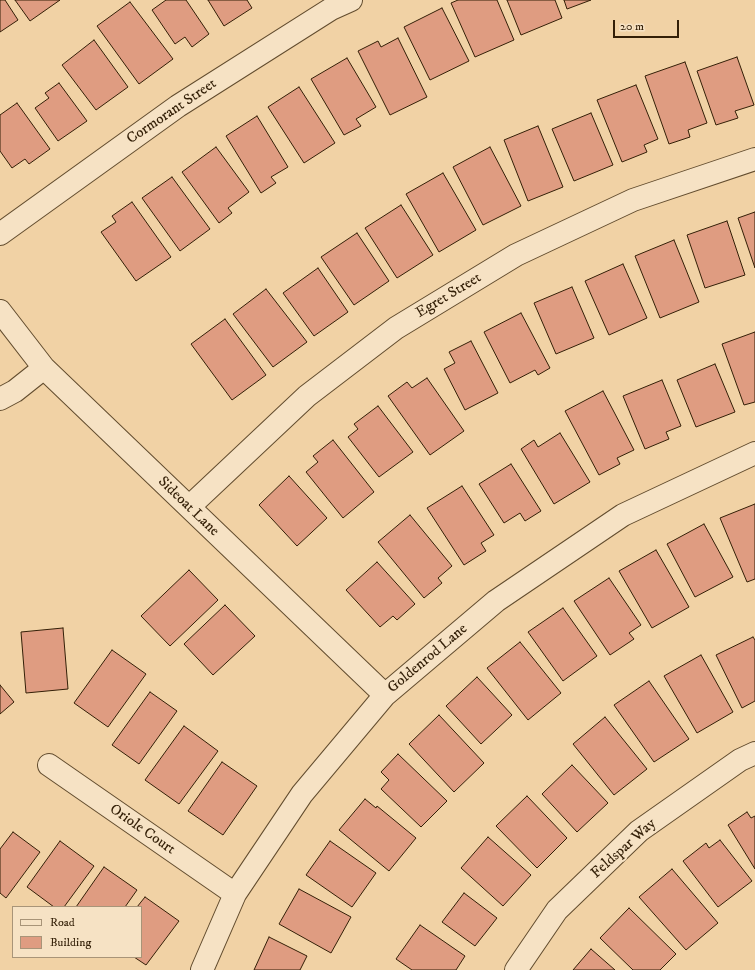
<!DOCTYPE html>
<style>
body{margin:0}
#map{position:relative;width:755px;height:970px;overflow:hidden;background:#f1d2a5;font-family:"IM FELL DW Pica",serif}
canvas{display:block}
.legend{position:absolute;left:12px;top:906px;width:130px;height:52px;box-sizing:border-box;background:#f6e2c4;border:1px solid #a89478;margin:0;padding:5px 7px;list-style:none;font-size:12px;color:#331f07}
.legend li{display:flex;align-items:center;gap:8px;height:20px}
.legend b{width:20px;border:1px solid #a89478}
.scale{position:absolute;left:613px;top:20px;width:66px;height:18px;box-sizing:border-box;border:2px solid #331f07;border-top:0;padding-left:5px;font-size:12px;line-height:14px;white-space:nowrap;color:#331f07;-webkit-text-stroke:3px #f6e2c4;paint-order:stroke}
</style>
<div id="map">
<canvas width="755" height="970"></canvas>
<ul class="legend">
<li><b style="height:5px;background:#f6e2c4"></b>Road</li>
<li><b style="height:11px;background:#df9c81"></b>Building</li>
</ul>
<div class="scale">20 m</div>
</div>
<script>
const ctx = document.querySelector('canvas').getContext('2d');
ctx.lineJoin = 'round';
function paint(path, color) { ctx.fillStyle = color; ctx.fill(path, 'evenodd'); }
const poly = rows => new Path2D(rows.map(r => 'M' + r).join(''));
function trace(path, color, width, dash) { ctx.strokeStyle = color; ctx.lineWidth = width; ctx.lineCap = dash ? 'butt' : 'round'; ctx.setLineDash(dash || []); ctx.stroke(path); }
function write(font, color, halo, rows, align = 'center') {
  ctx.font = font + ' "IM FELL DW Pica",serif'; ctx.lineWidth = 4; ctx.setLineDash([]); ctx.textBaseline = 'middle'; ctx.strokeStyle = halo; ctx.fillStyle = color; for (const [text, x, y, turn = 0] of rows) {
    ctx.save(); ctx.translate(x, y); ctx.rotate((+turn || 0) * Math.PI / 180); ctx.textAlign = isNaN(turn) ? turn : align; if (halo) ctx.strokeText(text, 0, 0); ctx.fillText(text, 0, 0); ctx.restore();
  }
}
const building = poly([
 [0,0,5,0,18,20,0,32,0,0],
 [15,0,60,0,30,21,15,0],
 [166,0,186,0,209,34,192,47,185,37,175,44,152,10,166,0],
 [208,0,247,0,252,8,224,26,208,0],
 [458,0,497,0,514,40,475,57,451,3,458,0],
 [507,0,555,0,562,18,521,35,507,0],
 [564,0,591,0,567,9,564,0],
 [130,2,173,59,139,84,97,26,130,2],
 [442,8,469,61,430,80,404,27,442,8],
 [398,38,427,97,390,115,358,51,378,41,381,47,398,38],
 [94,40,128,87,96,110,62,65,94,40],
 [737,57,754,105,735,111,738,118,716,125,697,71,737,57],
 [347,58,376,107,356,119,361,126,344,135,311,79,347,58],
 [685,62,707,123,688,130,690,137,669,144,645,76,685,62],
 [59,83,87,121,58,141,35,108,49,98,45,93,59,83],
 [636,85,658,139,644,145,647,152,622,162,597,100,636,85],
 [299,87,335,143,304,163,268,107,299,87],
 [17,103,50,149,29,164,25,159,12,168,0,151,0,115,17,103],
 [591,113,613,165,574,181,552,129,591,113],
 [257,116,288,167,271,177,276,183,261,193,226,136,257,116],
 [538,126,563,187,528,201,504,140,538,126],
 [216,147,249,192,228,208,232,213,219,223,182,172,216,147],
 [490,147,521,206,483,225,453,167,490,147],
 [443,173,476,230,439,252,406,194,443,173],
 [172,177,210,229,180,251,142,198,172,177],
 [132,202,171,257,136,281,101,232,116,222,112,216,132,202],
 [401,205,433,255,397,278,365,228,401,205],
 [755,212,755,268,738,218,755,212],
 [727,221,745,275,705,288,687,235,727,221],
 [357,233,389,281,354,305,321,257,357,233],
 [674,240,699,302,660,318,635,256,674,240],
 [623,264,647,318,609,335,585,281,623,264],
 [318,268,348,312,314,336,283,293,318,268],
 [572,287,594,338,556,354,534,303,572,287],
 [266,289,307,342,273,367,233,314,266,289],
 [521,313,550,368,538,375,535,370,510,383,484,332,521,313],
 [225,319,266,375,232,400,191,344,225,319],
 [755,332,755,402,744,405,722,344,755,332],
 [471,341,498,393,465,410,444,369,455,363,449,352,471,341],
 [715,364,735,412,696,427,677,380,715,364],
 [427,378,464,431,430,455,388,396,407,382,412,388,427,378],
 [662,380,681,426,666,432,669,439,645,449,623,396,662,380],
 [603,391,634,450,617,458,620,464,599,475,565,411,603,391],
 [378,406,413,452,379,477,348,437,358,429,354,424,378,406],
 [560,433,590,482,554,504,521,449,534,440,538,447,560,433],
 [333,440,374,492,343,518,306,472,318,462,313,456,333,440],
 [511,464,541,511,525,521,520,513,504,523,479,484,511,464],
 [289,476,327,518,297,546,259,505,289,476],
 [462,486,494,535,481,543,486,551,464,565,427,508,462,486],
 [755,504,755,579,747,582,720,518,755,504],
 [410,515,452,566,438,578,442,583,424,598,378,542,410,515],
 [704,524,733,577,695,597,667,544,704,524],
 [656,550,689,607,652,628,619,571,656,550],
 [377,562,415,604,397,620,393,616,380,627,346,590,377,562],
 [189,570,218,600,170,646,141,616,189,570],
 [609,578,641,625,629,633,634,639,610,655,574,601,609,578],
 [225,605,255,636,213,675,184,644,225,605],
 [563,608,597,656,563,681,528,632,563,608],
 [63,628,68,689,26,693,21,632,63,628],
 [753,637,755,640,755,701,742,708,716,655,753,637],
 [520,642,561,693,528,720,487,668,520,642],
 [112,650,146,674,108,727,74,703,112,650],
 [701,655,733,712,697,733,664,676,701,655],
 [477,677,512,715,481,744,446,706,477,677],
 [649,681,689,739,654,762,614,705,649,681],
 [0,685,14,702,0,714,0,685],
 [150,692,177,711,139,764,112,745,150,692],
 [439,715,484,763,454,792,409,744,439,715],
 [605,717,647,769,614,795,573,744,605,717],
 [184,726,218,751,179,804,145,780,184,726],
 [398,754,447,801,421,827,381,789,389,780,381,772,398,754],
 [222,762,257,786,223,835,188,811,222,762],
 [572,765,608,803,577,832,542,794,572,765],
 [527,796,567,838,537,868,496,826,527,796],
 [365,799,376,808,377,806,416,838,389,871,339,830,365,799],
 [747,812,751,818,755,816,755,869,728,825,747,812],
 [13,832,40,852,6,898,0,893,0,849,13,832],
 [488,837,531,875,503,906,461,868,488,837],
 [720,840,752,881,718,907,683,861,706,843,709,848,720,840],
 [60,841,94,866,64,907,54,907,27,887,60,841],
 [330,841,376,873,352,907,306,875,330,841],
 [104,867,137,890,125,907,76,907,104,867],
 [672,869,718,923,686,950,639,897,672,869],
 [299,889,351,917,331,953,279,924,299,889],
 [464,893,497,918,475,946,442,922,464,893],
 [145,897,179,921,146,965,134,957,141,957,141,907,137,907,145,897],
 [629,908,676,954,660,970,633,970,600,938,629,908],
 [420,925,465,956,456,970,412,970,396,959,420,925],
 [269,937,307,956,300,970,254,970,269,937],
 [591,949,615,970,573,970,591,949]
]);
paint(building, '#df9c81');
trace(building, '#331f07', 1);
const minor = poly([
 [0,234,178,106,331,9,351,0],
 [0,311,44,368,385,695],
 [0,399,15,391,44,368],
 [189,507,307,396,396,328,516,255,633,200,755,159],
 [49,765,235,894],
 [202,970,235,894,302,794,385,695,496,601,623,515,755,453],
 [516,970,557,910,639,831,740,760,755,753]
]);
trace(minor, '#624c2e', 24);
trace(minor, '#f6e2c4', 22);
write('15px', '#331f07', '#f6e2c4', [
 ["Cormorant Street",172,112,-34],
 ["Egret Street",449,296,-31],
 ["Sideoat Lane",188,507,44],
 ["Goldenrod Lane",428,659,-40],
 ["Oriole Court",142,830,35],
 ["Feldspar Way",624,849,-42]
]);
</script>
